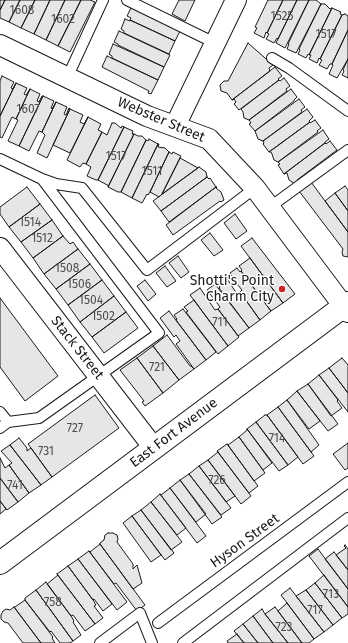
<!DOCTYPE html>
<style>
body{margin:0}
canvas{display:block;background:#fff}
</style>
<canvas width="348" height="643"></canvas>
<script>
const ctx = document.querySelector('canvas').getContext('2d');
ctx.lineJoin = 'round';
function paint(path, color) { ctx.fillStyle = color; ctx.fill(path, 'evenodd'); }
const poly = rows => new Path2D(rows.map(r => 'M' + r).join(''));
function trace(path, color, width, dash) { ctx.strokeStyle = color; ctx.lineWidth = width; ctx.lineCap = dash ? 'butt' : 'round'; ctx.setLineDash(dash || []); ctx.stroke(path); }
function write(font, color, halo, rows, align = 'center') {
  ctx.font = font + ' "Fira Sans",sans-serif'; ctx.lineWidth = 3; ctx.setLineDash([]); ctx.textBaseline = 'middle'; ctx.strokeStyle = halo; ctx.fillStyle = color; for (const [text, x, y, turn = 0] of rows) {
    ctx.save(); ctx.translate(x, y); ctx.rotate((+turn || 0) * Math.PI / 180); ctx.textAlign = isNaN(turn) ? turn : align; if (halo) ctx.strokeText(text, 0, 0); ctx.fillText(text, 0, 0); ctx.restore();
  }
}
const building = poly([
 [0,0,5,0,0,10,0,0],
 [5,0,20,0,9,22,0,18,0,10,5,0],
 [20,0,35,0,21,28,9,22,20,0],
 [35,0,50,0,34,34,21,28,35,0],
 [50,0,65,0,46,40,34,34,50,0],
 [65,0,81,0,58,46,46,40,65,0],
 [81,0,90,0,95,2,70,52,58,46,81,0],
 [179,0,195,0,185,21,172,14,179,0],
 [268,0,283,0,267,33,266,32,264,38,254,33,257,28,255,27,268,0],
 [283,0,297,0,278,39,277,38,274,43,266,39,269,34,267,33,283,0],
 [297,0,309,0,285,48,276,43,297,0],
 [309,0,316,0,321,4,296,53,287,49,289,44,288,44,309,0],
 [321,4,325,4,330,9,332,8,309,55,308,54,306,58,298,54,300,50,299,49,321,4],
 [132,6,181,29,175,41,130,20,131,18,127,16,132,6],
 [332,8,341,12,340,14,342,15,320,59,319,58,317,63,309,59,311,55,309,55,332,8],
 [345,14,348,16,348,30,332,64,330,64,327,69,319,65,322,60,320,59,342,15,345,14],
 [125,19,130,21,130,20,175,41,169,54,124,33,124,31,121,29,125,19],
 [348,30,348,59,337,78,329,74,333,65,332,64,348,30],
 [119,31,170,55,164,67,118,45,118,44,114,42,119,31],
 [248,43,273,65,269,68,270,71,232,100,227,93,221,91,220,85,224,81,228,81,248,43],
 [113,44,164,67,158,80,112,58,112,56,109,54,113,44],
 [107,56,158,80,151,94,148,93,149,91,102,67,107,56],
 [348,59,348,78,342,75,344,71,343,70,348,59],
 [275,67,282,76,278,79,279,80,239,110,234,104,236,102,234,99,232,100,275,67],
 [2,76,14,82,11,88,13,89,16,83,0,116,0,81,2,76],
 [284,78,290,86,286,89,287,91,249,120,244,118,243,112,241,109,279,80,280,81,284,78],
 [16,83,27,88,24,94,26,95,30,89,16,119,12,117,2,138,0,137,0,116,16,83],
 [30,89,40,94,37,101,39,102,42,96,43,96,19,146,8,141,18,120,16,119,30,89],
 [291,89,297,97,294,100,294,101,255,131,249,124,251,123,249,120,291,89],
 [43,96,54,101,51,108,52,109,56,102,42,132,39,131,29,151,19,146,43,96],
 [299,99,305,107,301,110,302,112,263,141,258,139,255,131,299,99],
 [56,102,67,107,64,114,66,115,69,108,70,109,47,158,37,153,45,135,42,132,56,102],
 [70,109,83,115,80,122,84,124,88,117,70,153,53,145,70,109],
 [307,109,313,117,309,121,310,122,269,152,263,144,264,143,263,141,307,109],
 [88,117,101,124,98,130,102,132,86,164,83,163,80,167,67,160,88,117],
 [315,120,321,128,317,131,318,132,278,162,274,160,272,154,271,152,269,152,310,122,310,123,315,120],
 [112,123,115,123,121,128,122,126,124,127,98,180,96,180,87,176,91,167,86,164,102,132,107,135,112,123],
 [124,127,133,131,132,134,134,134,108,187,109,186,98,180,124,127],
 [323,130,329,139,325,142,325,143,284,174,278,165,280,164,278,162,323,130],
 [134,134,138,136,142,136,146,140,121,192,118,192,108,187,134,134],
 [149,139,158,144,132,198,121,192,146,140,148,141,149,139],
 [330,141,337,150,297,180,298,181,295,184,289,180,287,173,284,174,325,143,326,144,330,141],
 [158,144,159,144,158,147,165,148,169,152,150,192,148,195,147,194,142,203,132,198,158,144],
 [169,152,172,154,173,152,181,156,162,194,159,197,150,192,169,152],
 [180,158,198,168,162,194,180,158],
 [199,167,206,172,207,177,161,211,153,201,199,167],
 [207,177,209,179,210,178,216,187,169,222,161,211,207,177],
 [311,182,348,232,348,257,343,256,342,252,343,249,299,191,311,182],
 [345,186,348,190,348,211,335,193,345,186],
 [27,187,40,204,9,227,0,214,0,207,27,187],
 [216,187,217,187,216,188,221,192,224,200,221,202,220,201,173,235,166,225,216,187],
 [335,193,348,211,348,232,325,201,335,193],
 [40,204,52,220,21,242,9,227,40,204],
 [235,214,247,231,236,239,224,223,235,214],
 [52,220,63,236,33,258,21,242,52,220],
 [210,233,223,250,214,256,201,240,210,233],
 [63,236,70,244,73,242,78,249,44,274,33,258,63,236],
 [252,238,295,294,283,303,241,246,252,238],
 [78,249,90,264,56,289,44,274,78,249],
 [178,256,189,272,181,278,169,263,178,256],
 [250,258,283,303,271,311,241,271,242,270,239,266,250,258],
 [90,264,102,280,68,305,56,289,90,264],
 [165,266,176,281,167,287,156,273,165,266],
 [237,268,240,272,241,271,271,311,260,320,240,292,242,290,232,278,233,278,230,273,237,268],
 [226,277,237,294,240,292,260,320,249,328,219,288,220,287,217,283,226,277],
 [102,280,114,296,80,322,68,305,102,280],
 [145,280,156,294,148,301,137,286,145,280],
 [215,284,249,328,238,336,218,309,220,307,207,290,215,284],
 [200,288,215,310,218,309,239,337,228,346,190,295,200,288],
 [114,296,126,312,92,337,80,322,114,296],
 [0,298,58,376,25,401,0,367,0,298],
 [194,300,228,346,218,354,186,312,188,311,184,307,194,300],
 [183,309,216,352,206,360,176,320,177,319,174,315,183,309],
 [169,311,206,360,194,369,176,344,180,341,176,335,174,337,160,318,169,311],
 [126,312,138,328,104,353,92,337,126,312],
 [167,335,190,366,191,366,194,369,179,380,153,346,167,335],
 [153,346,179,380,163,393,137,358,153,346],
 [137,358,163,393,145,406,142,402,144,401,120,370,137,358],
 [342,358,348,365,348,393,329,368,342,358],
 [329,368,348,393,348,412,319,375,329,368],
 [319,375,338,400,337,401,342,408,331,416,308,384,319,375],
 [308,384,338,424,328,431,297,391,308,384],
 [297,391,320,421,309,429,287,400,297,391],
 [95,395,119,428,52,477,28,444,95,395],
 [287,400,319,445,311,452,278,407,287,400],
 [278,407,314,456,303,464,267,415,278,407],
 [265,415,267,415,298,457,288,465,256,422,265,415],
 [256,422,288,465,279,471,247,429,256,422],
 [247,429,272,463,263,470,239,437,247,430,247,429],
 [239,437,265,473,254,481,228,445,239,437],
 [19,438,27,448,27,451,31,448,52,477,41,485,10,445,19,438],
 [348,443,348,468,345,470,333,454,348,443],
 [227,444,258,486,249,493,217,451,227,444],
 [10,445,41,485,29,493,9,465,12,463,1,451,10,445],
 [218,452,251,496,241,504,208,460,218,452],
 [0,458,5,468,9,465,29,493,18,502,0,478,0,458],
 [208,460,235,496,226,502,199,466,208,460],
 [199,466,231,508,221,515,189,474,199,466],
 [189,474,222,517,212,524,180,480,189,474],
 [0,478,18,502,7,510,0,501,0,478],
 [180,480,206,514,196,522,170,488,180,480],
 [170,488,206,536,197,543,160,494,161,495,170,488],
 [160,494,186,528,177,535,151,502,160,494],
 [0,501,6,509,0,514,0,501],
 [151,502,182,542,171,550,141,510,151,502],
 [141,510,174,553,165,560,132,516,141,510],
 [132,516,161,555,151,562,123,523,132,516],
 [108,533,113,533,117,535,118,539,117,542,133,564,133,569,137,565,142,583,133,589,100,544,100,543,104,540,105,535,108,533],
 [100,544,145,605,137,611,116,583,114,584,89,551,90,552,100,544],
 [345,545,348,549,348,570,336,555,346,548,344,546,345,545],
 [318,549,348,589,348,607,309,556,318,549],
 [89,551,127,602,117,610,78,559,89,551],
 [334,552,348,570,348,589,325,559,334,552],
 [78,559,112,604,103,611,94,599,93,600,68,566,78,559],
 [68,566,93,600,96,605,94,606,103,618,95,624,57,574,68,566],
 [57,574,95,624,85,631,73,615,71,616,47,584,58,575,57,574],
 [324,575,348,607,348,614,342,618,315,583,324,575],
 [46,582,71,616,74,621,73,622,81,635,73,641,36,590,46,582],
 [315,583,342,618,333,625,306,590,315,583],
 [290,588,324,632,314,639,281,595,290,588],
 [36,590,73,641,70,643,60,643,51,631,50,632,25,600,25,598,36,590],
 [306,590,333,625,324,632,296,596,306,590],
 [25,600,53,637,52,638,55,643,41,643,14,607,15,607,25,600],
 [287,603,314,639,309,643,302,643,278,611,287,603],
 [14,607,41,643,23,643,8,623,4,622,1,619,1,615,3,611,6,609,10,610,14,607],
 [275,607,302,643,288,643,265,614,275,607],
 [262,609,265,614,288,643,273,643,253,616,262,609],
 [253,616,273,643,258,643,243,624,253,616],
 [243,624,258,643,244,643,234,631,243,624],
 [237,634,244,643,228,643,227,641,237,634]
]);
paint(building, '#e6e6e6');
trace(building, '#1a1a1a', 1);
const service = poly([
 [127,0,215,43],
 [272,58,289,68,348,111],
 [67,78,103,0],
 [0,159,42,179,56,184,82,188,147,270,255,188],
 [270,207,348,150],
 [0,412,8,422,39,418,159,333,42,179],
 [0,428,8,422],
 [158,623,348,482],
 [100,643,140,613,152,643],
 [183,643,348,518]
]);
const minor = poly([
 [0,45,147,116,209,139,255,188,348,312],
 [175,126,236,0],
 [0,248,154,448]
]);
const tertiary = poly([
 [0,563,348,303]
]);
trace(service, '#1a1a1a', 12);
trace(minor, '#1a1a1a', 22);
trace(tertiary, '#1a1a1a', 24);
trace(service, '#fff', 10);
trace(minor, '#fff', 20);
trace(tertiary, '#fff', 22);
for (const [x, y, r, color] of [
 [282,289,4,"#c62828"]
]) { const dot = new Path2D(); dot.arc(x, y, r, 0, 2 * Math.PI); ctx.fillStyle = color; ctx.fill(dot); trace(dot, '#fff', 1.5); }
write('12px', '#4d4d4d', null, [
 ["1608",22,11],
 ["1525",282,17],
 ["1602",63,20],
 ["1517",326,35],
 ["1607",28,110],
 ["1517",116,157],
 ["1511",152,172],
 ["1514",30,223],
 ["1512",42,239],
 ["1508",67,269],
 ["1506",79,285],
 ["1504",91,301],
 ["1502",103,317],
 ["711",220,323],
 ["721",157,368],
 ["727",75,429],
 ["714",277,439],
 ["731",46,452],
 ["726",217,481],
 ["741",15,486],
 ["713",331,595],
 ["758",53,603],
 ["717",315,611],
 ["723",284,628]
]);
write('14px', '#1a1a1a', '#fff', [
 ["Webster Street",161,120,23],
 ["Stack Street",77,348,52],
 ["East Fort Avenue",174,433,-37],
 ["Hyson Street",245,541,-36]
]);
write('14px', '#1a1a1a', '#fff', [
 ["Shotti's Point",274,281],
 ["Charm City",274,297]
], 'right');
</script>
